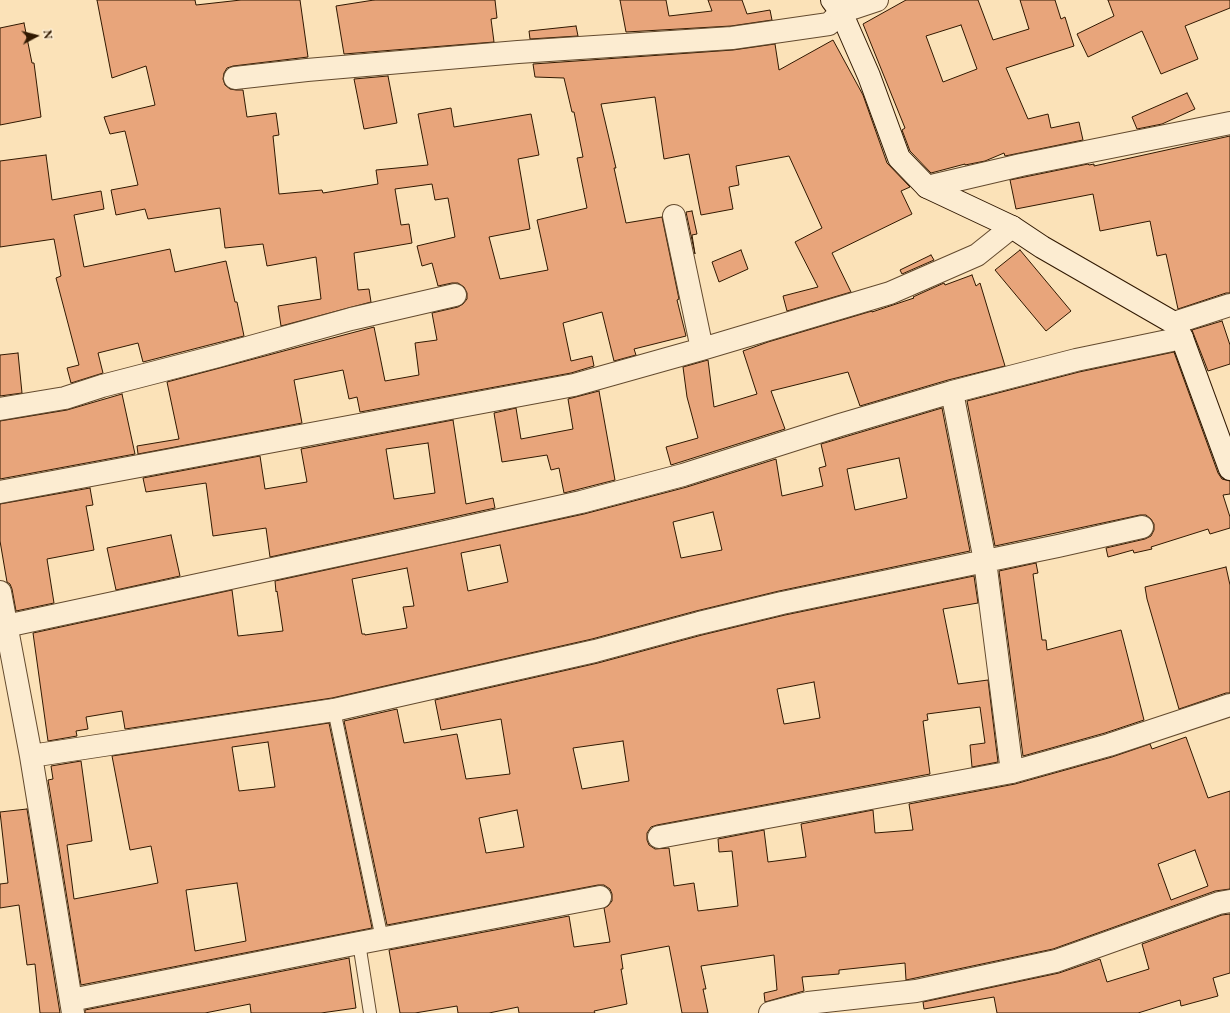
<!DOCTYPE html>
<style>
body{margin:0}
#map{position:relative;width:1230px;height:1013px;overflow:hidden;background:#fbe2b8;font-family:"EB Garamond",serif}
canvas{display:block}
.north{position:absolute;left:16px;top:16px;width:40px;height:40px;-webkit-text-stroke:3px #fcecd1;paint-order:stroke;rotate:83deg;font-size:11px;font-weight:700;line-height:16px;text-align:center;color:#301800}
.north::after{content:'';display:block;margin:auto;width:14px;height:18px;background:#301800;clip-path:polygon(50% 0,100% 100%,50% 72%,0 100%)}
</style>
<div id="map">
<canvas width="1230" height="1013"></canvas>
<div class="north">N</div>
</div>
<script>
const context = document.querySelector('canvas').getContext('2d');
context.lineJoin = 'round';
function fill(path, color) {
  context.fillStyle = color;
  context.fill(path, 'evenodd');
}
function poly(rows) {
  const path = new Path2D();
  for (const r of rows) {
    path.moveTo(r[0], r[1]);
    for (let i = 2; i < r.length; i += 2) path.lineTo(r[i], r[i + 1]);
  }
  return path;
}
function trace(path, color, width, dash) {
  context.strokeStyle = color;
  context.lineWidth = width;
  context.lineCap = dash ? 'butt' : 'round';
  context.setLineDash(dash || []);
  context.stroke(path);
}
const building = poly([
 [97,0,195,0,196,5,241,0,300,0,308,57,233,66,227,68,224,73,223,79,225,85,230,89,236,90,243,90,247,117,276,113,279,135,273,136,279,194,322,190,323,193,378,184,376,170,428,165,418,114,451,108,454,127,531,114,539,155,518,159,530,229,489,237,500,279,548,270,537,220,587,208,577,158,583,157,574,112,572,112,564,78,535,77,533,64,733,50,775,44,779,70,833,40,863,95,887,163,910,187,901,191,912,214,832,253,851,292,787,311,783,296,818,287,795,242,822,228,789,156,736,166,739,185,729,187,733,209,701,215,689,154,664,159,655,97,601,104,616,168,614,168,626,223,662,217,679,299,677,300,686,336,634,349,636,355,614,361,602,312,563,323,571,361,592,356,594,366,571,373,360,412,357,397,349,399,343,370,294,380,302,423,138,454,137,446,179,439,167,382,374,327,385,381,419,375,415,343,437,340,432,313,458,307,463,304,467,299,467,293,464,287,458,283,452,283,438,286,432,263,422,266,417,246,455,237,448,198,435,200,432,184,395,189,401,225,409,224,412,243,354,253,358,290,369,289,371,302,281,326,278,306,321,299,316,257,267,266,263,244,225,248,220,208,148,219,145,209,116,215,111,190,138,185,125,131,110,134,104,117,155,105,146,66,112,78,97,0],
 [374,0,495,0,497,18,491,19,494,42,344,54,336,6,374,0],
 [620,0,666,0,669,16,712,11,708,0,742,0,747,14,770,10,772,20,731,26,626,32,620,0],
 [906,0,978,0,993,40,1029,29,1020,0,1055,0,1061,19,1065,17,1074,46,1006,68,1028,119,1048,114,1051,128,1079,122,1083,140,1005,156,1004,153,985,161,965,165,965,164,931,173,910,151,902,130,905,128,863,24,906,0],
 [961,25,977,69,943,82,926,36,961,25],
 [1108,0,1230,0,1230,8,1185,26,1198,59,1161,74,1142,31,1088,57,1077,34,1114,16,1108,0],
 [24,23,32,63,34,63,41,117,0,125,0,28,24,23],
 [576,26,578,36,530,39,529,31,576,26],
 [388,76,397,123,364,129,354,79,388,76],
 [1187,93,1195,109,1162,124,1137,129,1132,117,1187,93],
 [1230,136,1230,293,1226,293,1178,309,1166,254,1157,256,1150,221,1100,231,1093,194,1016,209,1010,180,1088,164,1089,165,1094,164,1094,166,1230,136],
 [46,155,52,200,101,191,104,209,74,215,84,267,170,249,175,272,226,261,235,302,237,302,244,336,143,362,138,343,98,353,103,373,71,383,67,368,79,365,56,278,61,276,54,239,0,247,0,161,46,155],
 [692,211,697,234,692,235,695,254,686,212,692,211],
 [741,250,748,269,719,282,712,262,741,250],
 [1020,250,1071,311,1046,331,995,270,1020,250],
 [931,255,934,260,902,274,900,270,931,255],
 [972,275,976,286,980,283,1005,366,948,380,860,406,848,372,771,391,785,429,671,465,666,447,698,438,687,397,683,367,708,360,714,407,757,394,743,351,768,342,872,311,872,312,914,298,913,297,944,283,945,285,972,275],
 [1222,321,1230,345,1230,364,1208,371,1192,330,1222,321],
 [1174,352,1218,473,1222,479,1230,481,1230,494,1223,495,1230,517,1230,528,1210,534,1208,529,1151,547,1152,549,1134,553,1133,550,1108,557,1106,548,1145,539,1151,536,1154,530,1154,524,1151,519,1146,515,1140,515,995,546,967,401,1079,372,1174,352],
 [18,353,22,393,0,396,0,355,18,353],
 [599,391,615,480,564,493,559,468,551,470,547,455,502,462,494,413,516,408,521,439,573,429,568,399,599,391],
 [122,394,135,454,0,479,0,421,67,410,122,394],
 [942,408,970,551,779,591,696,611,592,639,332,698,125,729,122,711,86,717,88,729,76,731,77,736,48,741,33,633,232,590,238,636,283,631,277,591,276,592,275,581,584,514,687,487,776,459,782,496,823,486,819,468,826,466,821,444,942,408],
 [899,458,907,498,855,510,847,469,899,458],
 [713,512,722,550,681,558,673,522,713,512],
 [500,545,508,582,468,591,461,553,500,545],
 [407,568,414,606,403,607,407,628,365,635,365,634,362,634,352,579,407,568],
 [453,420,466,504,493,498,495,508,270,557,266,528,213,536,206,483,146,492,143,478,260,456,265,489,307,482,301,449,453,420],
 [428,443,435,493,394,499,386,449,428,443],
 [90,488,93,505,86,506,94,550,47,559,54,603,16,611,12,589,10,584,7,582,0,541,0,504,90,488],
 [171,535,180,576,116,590,107,548,171,535],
 [1036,563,1038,573,1033,574,1042,640,1046,640,1047,650,1121,630,1144,720,1105,733,1023,756,999,571,1036,563],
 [1226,567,1230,585,1230,693,1226,693,1179,709,1147,599,1145,587,1226,567],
 [974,576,978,603,943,609,958,684,988,680,998,762,972,767,970,745,985,743,980,707,927,714,928,720,923,721,930,774,657,825,651,827,647,833,647,840,649,845,655,849,669,848,674,886,694,883,698,911,738,906,732,851,719,852,718,839,764,830,768,862,806,857,801,824,873,810,875,833,913,830,909,804,1015,784,1112,757,1150,744,1152,749,1186,737,1208,798,1230,791,1230,889,1215,891,1053,949,906,980,905,963,839,970,839,974,802,977,804,991,765,1002,764,993,777,990,774,955,701,966,706,989,703,989,708,1013,682,1013,669,946,621,955,623,969,621,969,627,1004,594,1011,595,1013,519,1013,518,1007,489,1013,458,1013,457,1006,415,1013,400,1013,389,950,569,916,574,947,610,942,604,908,608,906,612,901,612,894,610,889,604,885,598,885,387,925,344,721,397,709,404,743,457,734,466,779,510,774,501,719,441,730,435,700,598,663,702,635,785,615,974,576],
 [814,682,820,718,784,724,777,689,814,682],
 [623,741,629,781,582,789,573,748,623,741],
 [517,810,524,847,486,853,479,818,517,810],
 [1195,850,1208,886,1171,900,1158,864,1195,850],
 [329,723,372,928,81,985,48,780,53,779,51,766,81,761,92,841,67,845,74,899,158,883,151,846,130,850,112,756,329,723],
 [268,742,275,787,239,791,232,747,268,742],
 [237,883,246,941,195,951,186,890,237,883],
 [27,809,60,1013,40,1013,35,964,27,965,19,905,0,908,0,884,8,883,0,812,27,809],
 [1230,914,1230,973,1213,978,1218,996,1181,1006,1180,1000,1138,1013,997,1013,994,997,924,1009,923,1002,1059,973,1100,959,1107,982,1149,969,1142,944,1222,915,1230,914],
 [349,958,356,1008,321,1013,251,1013,250,1004,205,1013,85,1013,85,1010,349,958]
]);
const lane = poly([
 [334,710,382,939],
 [359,943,370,1013]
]);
const street = poly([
 [235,78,307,70,518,52,732,38,829,24,841,12,877,0],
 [927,187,1021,165,1230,123],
 [674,216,702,349],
 [1174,323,1230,305],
 [952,392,985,561,1012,772],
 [0,409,65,398,102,386,218,356,351,319,455,295],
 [0,492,574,385,702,349,890,293,977,255,1012,227],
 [0,592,31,756,73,1013],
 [6,626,450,531,581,502,683,475,840,425,952,392,1076,360,1182,338],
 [31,756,334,710,595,651,699,623,782,603,1058,546,1142,527],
 [659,837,1012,772,1109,745,1230,705],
 [71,1000,359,943,600,897],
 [770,1013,808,1003,916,991,1056,961,1219,903,1230,901]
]);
const secondary = poly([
 [832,0,841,12,869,76,899,158,927,187,1012,227,1042,247,1174,323,1182,338,1230,469]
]);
fill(building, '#e8a57b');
trace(building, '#301800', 1);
trace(lane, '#634a2e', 14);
trace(street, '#634a2e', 24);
trace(secondary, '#301800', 24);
trace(lane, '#fcecd1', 12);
trace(street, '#fcecd1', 22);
trace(secondary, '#fcecd1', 22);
</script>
